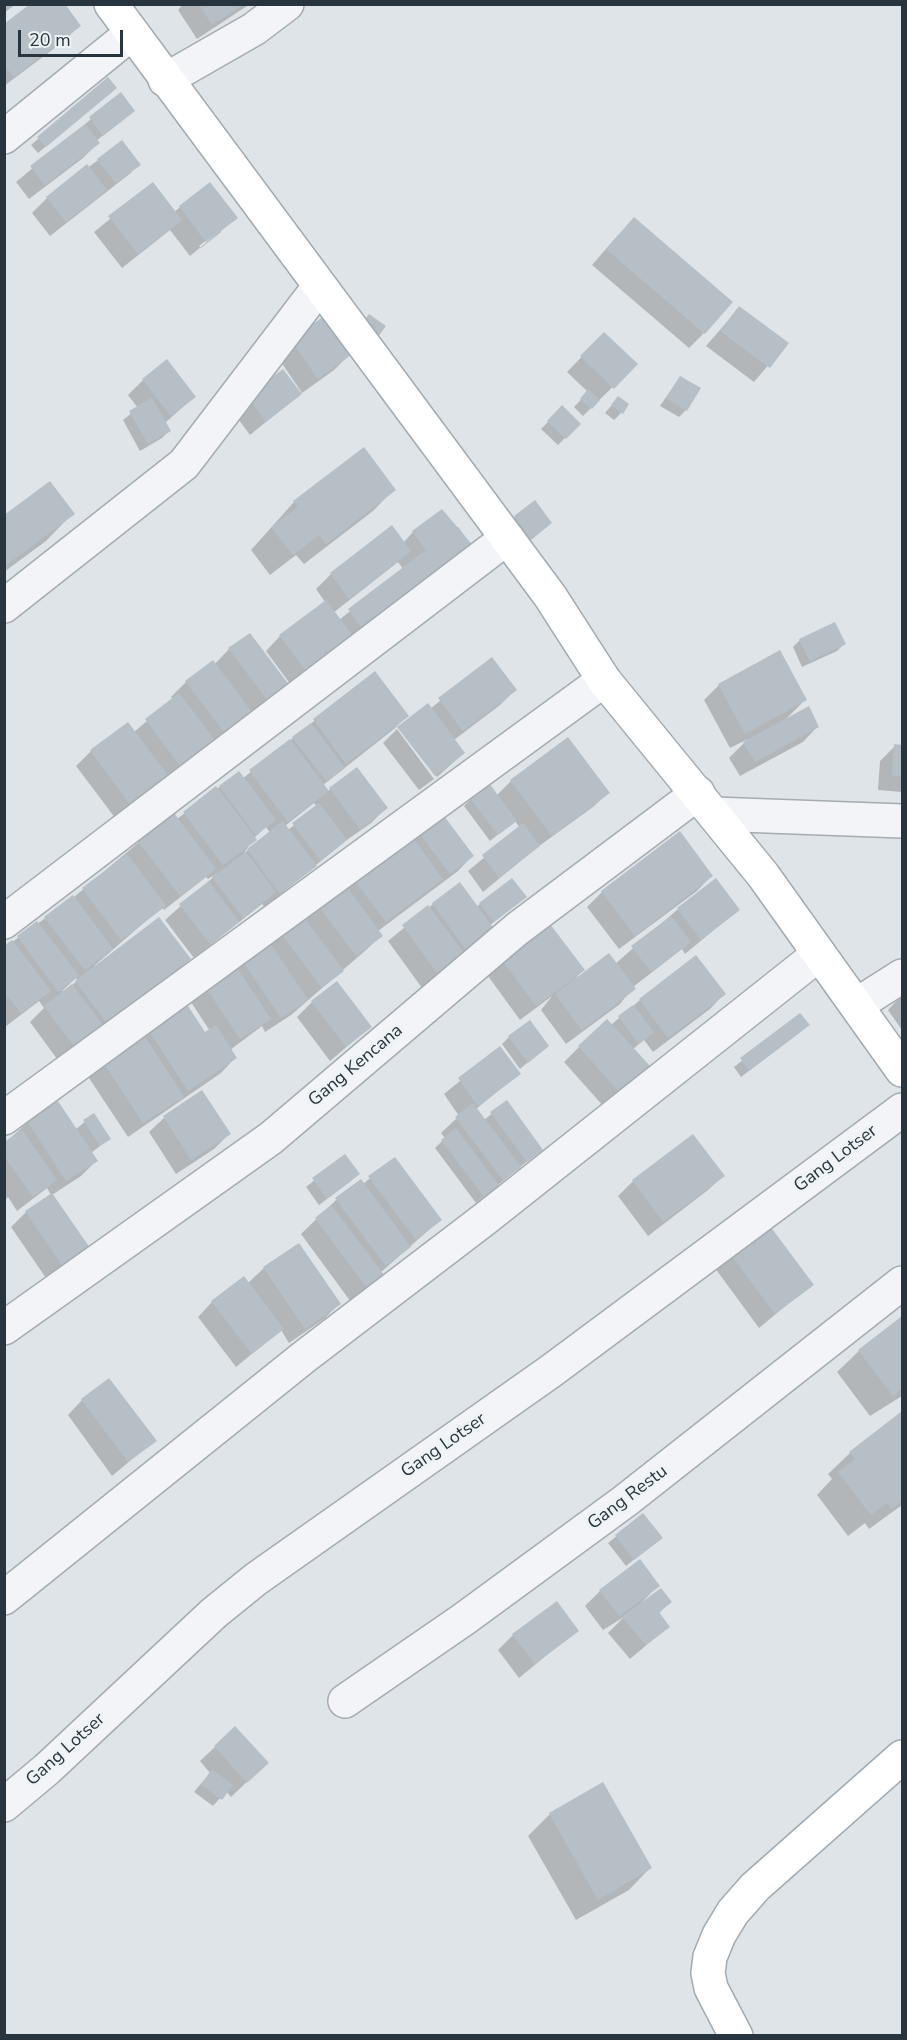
<!DOCTYPE html>
<style>
body{margin:0}
#map{position:relative;width:907px;height:2040px;overflow:hidden;background:#dfe4e8;font-family:"Nunito Sans",sans-serif}
canvas{display:block}
.frame{position:absolute;inset:0;border:6px solid #28353f;pointer-events:none}
.scale{position:absolute;left:18px;top:30px;width:105px;height:27px;box-sizing:border-box;border:3px solid #28353f;border-top:0;padding-left:8px;font-size:18px;line-height:21px;white-space:nowrap;color:#28353f;-webkit-text-stroke:4px #eef3f6;paint-order:stroke}
</style>
<div id="map">
<canvas width="907" height="2040"></canvas>
<div class="frame"></div>
<div class="scale">20 m</div>
</div>
<script>
const context = document.querySelector('canvas').getContext('2d');
context.lineJoin = 'round';
function fill(path, color) {
  context.fillStyle = color;
  context.fill(path, 'evenodd');
}
function poly(rows) {
  const path = new Path2D();
  for (const r of rows) {
    path.moveTo(r[0], r[1]);
    for (let i = 2; i < r.length; i += 2) path.lineTo(r[i], r[i + 1]);
  }
  return path;
}
function trace(path, color, width, dash) {
  context.strokeStyle = color;
  context.lineWidth = width;
  context.lineCap = dash ? 'butt' : 'round';
  context.setLineDash(dash || []);
  context.stroke(path);
}
function drawText(font, color, halo, rows, align = 'center') {
  context.font = font + ' "Nunito Sans",sans-serif';
  context.lineWidth = 6;
  context.setLineDash([]);
  context.textBaseline = 'middle';
  context.strokeStyle = halo;
  context.fillStyle = color;
  for (const [text, x, y, turn = 0] of rows) {
    context.save();
    context.translate(x, y);
    context.rotate((+turn || 0) * Math.PI / 180);
    context.textAlign = isNaN(turn) ? turn : align;
    if (halo) context.strokeText(text, 0, 0);
    context.fillText(text, 0, 0);
    context.restore();
  }
}
const shadow = poly([
 [4,4,16,4,4,13],
 [183,4,250,4,197,39,178,10],
 [4,26,79,26,64,41,4,86],
 [108,79,107,95,38,153,31,145],
 [121,94,133,111,96,141,98,143,83,158,29,199,16,182],
 [98,160,132,172,50,236,32,213,47,198],
 [153,184,174,212,210,184,236,218,190,256,170,230,122,268,94,232],
 [221,229,221,232,201,248,199,246],
 [619,234,704,333,689,348,592,265],
 [739,308,787,343,754,382,706,346],
 [604,334,636,364,583,416,574,407,588,392,567,372],
 [292,341,349,355,334,370,302,393,277,356],
 [680,377,686,410,679,417,660,406],
 [143,380,194,397,165,423,169,431,162,438,140,451,123,420,138,408,128,395],
 [300,394,250,435,233,412,248,397],
 [618,398,621,413,614,420,605,413],
 [562,408,579,424,558,445,541,429],
 [394,489,373,511,304,564,296,555,270,575,251,550,294,502],
 [73,513,46,541,4,572,4,517],
 [515,517,550,523,523,546,508,525],
 [458,527,478,554,291,685,266,651,280,636,325,602,316,589,331,574,392,528,403,543,413,532],
 [398,562,403,569,339,620,333,613],
 [800,640,844,644,837,651,802,667,793,647],
 [229,649,291,690,116,819,76,766,91,751,134,732,173,699,171,697,186,682,214,665],
 [492,659,515,690,500,705,454,740,464,753,437,777,400,728,430,709],
 [374,673,407,716,394,729,323,785,328,791,357,769,386,808,371,823,344,842,265,907,262,904,194,958,165,920,218,873,208,879,206,877,164,910,162,907,94,966,189,959,168,981,60,1063,30,1022,44,1008,39,1001,5,1027,4,948,73,898,139,842,177,819,238,773,242,779],
 [314,803,317,807,288,830,285,826],
 [266,827,270,833,244,853,254,838],
 [76,978,78,980,64,992,62,991],
 [719,685,806,699,786,719,817,727,803,742,740,776,729,758,748,739,730,748,704,700],
 [397,729,434,779,419,790,383,743],
 [567,739,608,793,593,807,535,849,483,892,468,871,520,828,515,821,490,841,464,806,471,799,496,796,511,781],
 [895,746,902,746,902,792,878,790,880,761],
 [415,827,472,856,458,871,378,931,381,936,366,950,291,1015,265,1032,262,1026,230,1050,235,1058,221,1073,128,1137,87,1075,146,1027,205,1034,210,1031,189,999],
 [711,876,697,891,619,949,587,907,602,892],
 [716,880,738,910,685,954,682,949,633,987,620,1004,566,1044,541,1010,552,996,520,1020,488,976,502,961,583,969,573,982,615,964,678,909],
 [525,897,489,926,495,933,422,988,388,941,433,904,476,907,480,904],
 [724,994,710,1009,653,1052,644,1040,633,1049,649,1067,605,1108,564,1062,579,1047,611,1025,640,1000],
 [902,995,902,1030,888,1010],
 [312,1002,370,1027,330,1061,297,1017],
 [800,1015,800,1032,741,1077,734,1067],
 [509,1037,547,1046,520,1069,502,1044],
 [500,1048,519,1074,476,1109,484,1120,506,1102,541,1150,476,1203,435,1148,445,1138,441,1133,459,1116,444,1094],
 [202,1092,229,1134,214,1149,176,1174,149,1132,164,1118],
 [93,1115,109,1139,91,1153,96,1161,81,1176,52,1195,73,1263,48,1281,11,1227,26,1212,51,1195,47,1188,17,1211,8,1197,4,1201,4,1144,28,1122,75,1130],
 [693,1136,723,1176,708,1190,648,1236,618,1196,633,1181],
 [345,1156,351,1181,319,1205,306,1187],
 [394,1159,440,1220,380,1273,382,1275,351,1302,301,1234,336,1200,363,1184],
 [727,1249,812,1284,759,1328,712,1264],
 [264,1268,339,1304,324,1319,289,1343,281,1330,236,1367,198,1317,212,1302,248,1283],
 [902,1318,902,1396,870,1416,837,1372,859,1351],
 [82,1400,155,1440,112,1476,68,1415],
 [902,1413,902,1505,869,1529,865,1523,848,1536,817,1495,832,1479,828,1474,850,1453],
 [643,1515,661,1538,626,1566,608,1543],
 [658,1586,642,1602,670,1602,658,1614,668,1627,630,1659,608,1633,624,1617,603,1630,585,1606,600,1591],
 [577,1630,519,1678,498,1650,513,1635],
 [215,1747,252,1777,231,1797,226,1791,213,1806,194,1792,210,1773,200,1761],
 [603,1784,650,1868,629,1890,576,1920,528,1836,550,1814]
]);
const building = poly([
 [30,4,65,4,81,26,14,77,4,65,4,24],
 [199,4,244,4,212,25],
 [108,77,117,88,46,147,37,137],
 [121,92,135,111,103,136,89,117],
 [85,124,100,143,45,185,30,166],
 [122,140,141,165,116,183,97,159],
 [87,164,107,190,66,222,46,197],
 [153,182,182,220,138,254,108,216],
 [210,182,238,218,206,242,179,206],
 [634,217,733,302,705,334,606,249],
 [739,306,789,343,770,368,720,331],
 [369,314,386,326,374,342,358,331],
 [324,316,351,355,318,379,291,340],
 [604,332,638,364,614,389,580,356],
 [167,359,196,397,171,416,142,379],
 [283,369,302,394,266,422,247,396],
 [680,376,701,388,687,411,666,398],
 [588,389,600,400,592,409,580,399],
 [618,396,629,404,623,414,611,405],
 [152,398,171,431,148,444,129,411],
 [562,405,581,424,566,439,547,421],
 [364,447,396,490,326,544,319,535,293,555,271,527,298,507,293,501],
 [50,481,75,514,4,567,4,515],
 [535,500,552,523,531,540,514,516],
 [442,509,480,554,369,638,348,609,426,550,412,531],
 [392,525,411,551,349,599,330,573],
 [326,600,353,636,306,671,279,635],
 [835,622,846,644,810,661,799,639],
 [250,633,293,690,272,706,228,648],
 [780,650,807,700,745,734,718,684],
 [492,657,517,690,463,731,438,698],
 [213,660,255,716,228,737,185,681],
 [375,671,409,716,346,764,313,719],
 [179,693,218,744,183,770,145,719],
 [428,703,465,753,435,776,397,727],
 [809,706,819,727,755,762,743,742],
 [128,722,169,777,131,806,90,750],
 [311,723,345,768,327,782,292,737],
 [568,737,610,793,552,836,510,780],
 [290,739,329,791,288,822,249,770],
 [894,744,902,745,902,776,892,776],
 [357,767,388,808,360,829,329,788],
 [239,771,276,820,256,835,219,786],
 [489,783,517,821,498,835,470,798],
 [216,786,257,840,223,865,183,812],
 [319,803,347,840,321,861,292,823],
 [438,808,474,856,450,874,414,826],
 [174,813,216,869,180,896,138,841],
 [283,821,317,866,280,894,247,849],
 [523,823,540,846,499,878,482,855],
 [680,831,713,876,635,936,601,891],
 [410,834,443,879,386,922,352,877],
 [246,852,276,892,243,918,212,877],
 [127,854,166,906,121,940,82,888],
 [512,878,527,897,494,922,479,903],
 [716,878,740,910,701,940,677,908],
 [342,880,383,936,356,956,315,901],
 [209,881,239,922,210,944,179,904],
 [460,882,497,933,469,954,432,903],
 [73,895,113,949,85,970,44,917],
 [428,905,465,954,438,974,402,925],
 [300,912,344,971,322,988,278,929],
 [671,916,691,942,651,972,631,946],
 [159,917,191,959,107,1023,75,981],
 [37,921,79,976,58,992,17,936],
 [550,924,585,970,536,1006,502,960],
 [12,940,51,991,21,1013,4,992,4,946],
 [268,940,308,1000,281,1018,241,959],
 [609,953,636,989,582,1030,555,994],
 [696,955,726,994,668,1038,639,999],
 [233,962,271,1019,240,1039,203,983],
 [337,981,372,1027,346,1047,311,1001],
 [72,984,104,1027,76,1049,44,1006],
 [184,1000,205,1032,216,1025,237,1058,188,1091,146,1026],
 [633,1005,654,1032,639,1044,618,1016],
 [800,1013,810,1025,749,1071,740,1058],
 [607,1019,651,1067,621,1094,578,1046],
 [530,1020,549,1046,528,1063,508,1036],
 [142,1032,184,1097,143,1123,101,1059],
 [500,1046,521,1074,478,1106,458,1078],
 [202,1090,231,1134,191,1160,163,1116],
 [507,1100,543,1150,527,1162,490,1112],
 [58,1101,98,1161,66,1181,27,1121],
 [473,1103,521,1167,503,1180,455,1117],
 [94,1113,111,1139,100,1146,83,1120],
 [456,1128,499,1186,484,1197,441,1140],
 [22,1130,57,1180,33,1197,4,1156,4,1142],
 [693,1134,725,1176,663,1222,632,1180],
 [345,1154,360,1174,327,1199,312,1178],
 [395,1157,442,1220,416,1240,368,1176],
 [361,1179,411,1247,386,1266,335,1198],
 [52,1193,90,1248,63,1267,25,1211],
 [331,1205,384,1275,367,1288,315,1218],
 [764,1218,814,1285,775,1314,726,1248],
 [299,1243,341,1304,305,1329,263,1267],
 [244,1276,284,1329,252,1354,211,1301],
 [902,1316,902,1388,893,1396,858,1350],
 [109,1378,157,1441,128,1462,81,1399],
 [902,1411,902,1501,892,1509,887,1503,871,1515,838,1472,855,1459,849,1452],
 [643,1513,663,1538,634,1560,615,1535],
 [640,1559,660,1586,619,1616,599,1590],
 [661,1588,672,1602,659,1612,670,1627,646,1645,622,1617],
 [557,1601,579,1631,535,1664,512,1634],
 [235,1726,269,1763,247,1783,214,1746],
 [212,1769,233,1785,222,1800,201,1785],
 [603,1782,652,1868,598,1900,549,1813]
]);
const minor = poly([
 [165,80,254,29,287,4],
 [4,137,132,33],
 [4,606,184,464,319,287],
 [714,814,902,821],
 [4,922,507,538],
 [858,1004,902,976],
 [4,1118,604,680],
 [4,1328,271,1138,517,929,698,793],
 [4,1598,304,1357,486,1218,819,954],
 [345,1701,464,1619,625,1501,902,1283],
 [4,1805,47,1769,214,1613,256,1579,551,1371,902,1110]
]);
const major = poly([
 [111,4,550,596,604,680,763,875,902,1070],
 [736,2036,711,1988,708,1973,710,1957,719,1935,733,1912,755,1887,902,1757]
]);
const streetNames = [
 ["Gang Kencana",356,1066,-40],
 ["Gang Lotser",836,1159,-37],
 ["Gang Lotser",444,1446,-35],
 ["Gang Restu",628,1498,-37],
 ["Gang Lotser",66,1750,-42]
];
fill(shadow, '#0003');
fill(building, '#b6bfc5');
trace(minor, '#a4acb2', 36);
trace(major, '#9eabb4', 36);
trace(minor, '#f2f4f7', 33);
trace(major, '#fff', 33);
drawText('18px', '#28353f', '#eef3f6', streetNames);
</script>
